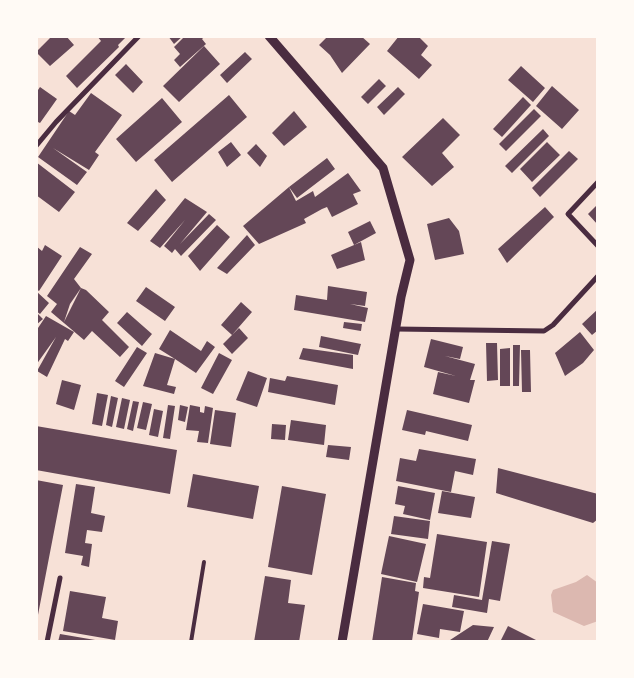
<!DOCTYPE html>
<style>
body{margin:0}
#map{position:relative;width:634px;height:678px;overflow:hidden;background:#f7e1d7;font-family:Rubik,sans-serif}
canvas{display:block}
.frame{position:absolute;inset:0;border:38px solid #fffaf5;pointer-events:none}
</style>
<div id="map">
<canvas width="634" height="678"></canvas>
<div class="frame"></div>
</div>
<script>
const context = document.querySelector('canvas').getContext('2d');
context.lineJoin = 'round';
function fill(path, color) {
  context.fillStyle = color;
  context.fill(path, 'evenodd');
}
function poly(rows) {
  const path = new Path2D();
  for (const r of rows) {
    path.moveTo(r[0], r[1]);
    for (let i = 2; i < r.length; i += 2) path.lineTo(r[i], r[i + 1]);
  }
  return path;
}
function trace(path, color, width, dash) {
  context.strokeStyle = color;
  context.lineWidth = width;
  context.lineCap = dash ? 'butt' : 'round';
  context.setLineDash(dash || []);
  context.stroke(path);
}
const water = poly([
 [587,575,598,583,598,621,584,626,553,612,551,595,553,590,576,582]
]);
const building = poly([
 [48,36,66,36,74,45,50,66,36,52,50,38],
 [97,36,127,36,118,45,119,47,77,88,66,76,101,41],
 [168,36,183,36,174,44],
 [185,36,205,36,202,39,206,44,180,67,174,60,180,54,174,47],
 [328,36,361,36,370,44,342,73,330,55,319,45],
 [399,36,418,36,428,46,421,55,432,65,419,79,387,51],
 [204,46,220,64,179,102,163,86],
 [245,52,252,59,227,83,220,75],
 [126,64,143,82,133,93,115,75],
 [521,66,545,88,533,102,508,80],
 [379,79,386,86,368,104,361,97],
 [552,86,579,110,562,129,536,106],
 [40,87,57,99,40,123,36,121,36,93],
 [398,87,405,94,384,115,377,107],
 [91,93,122,115,95,152,99,155,89,170,53,148,87,172,77,185,38,157,69,111,75,115],
 [229,95,247,117,172,182,154,160],
 [523,97,531,105,502,137,493,129],
 [162,98,182,122,136,162,116,139],
 [534,109,541,116,506,151,499,144],
 [294,111,307,127,284,146,272,133],
 [443,118,460,135,442,153,454,167,432,186,402,157],
 [543,129,549,136,512,173,505,166],
 [231,142,241,155,227,167,218,152],
 [547,142,560,155,532,182,520,169],
 [256,144,267,156,260,167,247,153],
 [569,151,578,159,540,197,532,188],
 [327,158,335,169,297,198,289,187,296,201,313,191,315,197,348,173,361,191,353,194,358,204,332,217,327,207,322,209,304,219,306,223,259,244,243,226,289,187],
 [36,162,75,192,59,212,36,195],
 [156,189,166,200,138,231,127,223],
 [185,198,207,212,180,244,209,214,216,220,181,256,175,249,172,253,164,246,185,220,160,248,150,241],
 [596,206,598,208,598,225,588,214],
 [545,207,554,217,507,263,498,249],
 [449,218,459,231,464,254,435,260,427,224],
 [370,221,376,233,354,245,348,232],
 [217,225,230,237,200,271,188,256],
 [247,235,255,245,227,274,217,268],
 [361,242,365,260,337,269,331,255],
 [45,245,62,256,39,291,36,289,36,246,42,251],
 [80,247,92,254,74,279,81,288,70,304,64,322,81,288,86,290,109,312,102,320,129,347,120,357,92,331,84,340,51,312,57,304,47,296],
 [328,286,367,292,365,306,350,304,368,308,365,322,294,310,296,295,327,300],
 [146,287,175,307,165,321,136,301],
 [36,291,49,303,40,314,36,311],
 [241,302,252,312,232,335,221,325],
 [598,309,598,330,592,335,582,324],
 [36,312,43,319,36,325],
 [127,312,152,334,142,346,117,323],
 [46,316,74,332,68,341,65,339,47,377,37,371,56,337,36,365,36,331],
 [344,322,362,324,361,331,343,328],
 [239,328,248,338,232,354,223,344],
 [170,330,201,351,207,341,215,347,196,373,175,359,167,385,176,387,174,394,143,386,155,353,175,359,159,349],
 [580,332,594,350,583,363,565,376,555,353],
 [321,336,361,344,358,355,319,347],
 [431,339,463,347,460,359,445,356,475,364,470,380,475,380,469,403,433,394,438,372,456,376,424,367],
 [486,343,497,343,498,380,487,381],
 [513,345,520,345,519,386,513,386],
 [137,347,147,353,124,387,115,381],
 [303,348,353,355,353,369,299,359],
 [510,348,510,386,500,386,500,349],
 [521,350,530,350,531,392,522,392],
 [219,353,232,360,213,394,201,388],
 [248,371,267,378,257,407,236,400],
 [287,376,338,385,335,405,268,392,270,378,285,381],
 [62,380,81,385,74,410,56,404],
 [97,393,108,395,102,426,92,424],
 [111,396,118,398,112,427,106,425],
 [122,398,130,400,124,429,116,427],
 [133,401,139,402,133,431,127,429],
 [143,402,152,404,146,430,137,428],
 [168,405,175,406,170,439,163,438],
 [180,405,188,407,185,422,178,420],
 [190,405,200,407,200,412,204,413,205,406,213,408,208,443,197,442,199,431,186,430],
 [154,409,163,411,158,437,149,435],
 [215,410,236,413,231,447,210,444],
 [407,410,472,425,468,441,426,431,425,435,402,430],
 [291,420,326,425,324,445,288,440],
 [272,424,286,425,285,440,271,439],
 [36,426,177,450,170,494,36,470],
 [328,445,351,447,349,460,326,457],
 [419,449,476,459,473,475,455,471,451,492,396,481,400,458,416,461],
 [498,468,598,494,598,519,593,523,496,493],
 [193,474,259,486,253,519,187,507],
 [36,480,63,485,37,620,36,619],
 [76,484,95,487,91,513,105,516,102,532,87,530,85,543,92,544,89,567,81,565,83,556,65,553],
 [282,486,326,494,312,575,268,567],
 [398,486,435,493,430,520,403,514,405,506,395,504],
 [442,491,475,497,471,518,438,513],
 [394,516,430,521,428,539,391,534],
 [437,534,487,542,479,597,423,588,424,577,430,578],
 [389,536,426,544,417,582,381,574],
 [492,541,510,544,500,601,489,599,487,613,452,607,454,595,482,600],
 [265,576,291,580,288,603,305,605,299,642,254,642],
 [382,577,416,583,415,591,419,592,412,641,372,642],
 [70,591,106,597,102,618,118,621,115,640,63,631],
 [423,604,464,611,460,632,440,629,439,638,417,634],
 [473,625,494,627,487,642,447,642],
 [508,626,540,642,500,642],
 [60,634,101,641,101,642,58,642]
]);
const service = poly([
 [191,642,204,562]
]);
const minor = poly([
 [36,146,56,122,139,36],
 [598,182,568,214,598,246],
 [396,329,544,331,553,325,598,276],
 [47,642,60,578]
]);
const tertiary = poly([
 [269,36,383,168,410,260,401,297,342,642]
]);
fill(water, '#dcb8b0');
fill(building, '#644757');
trace(service, '#4a2c40', 4);
trace(minor, '#4a2c40', 5);
trace(tertiary, '#4a2c40', 9);
</script>
